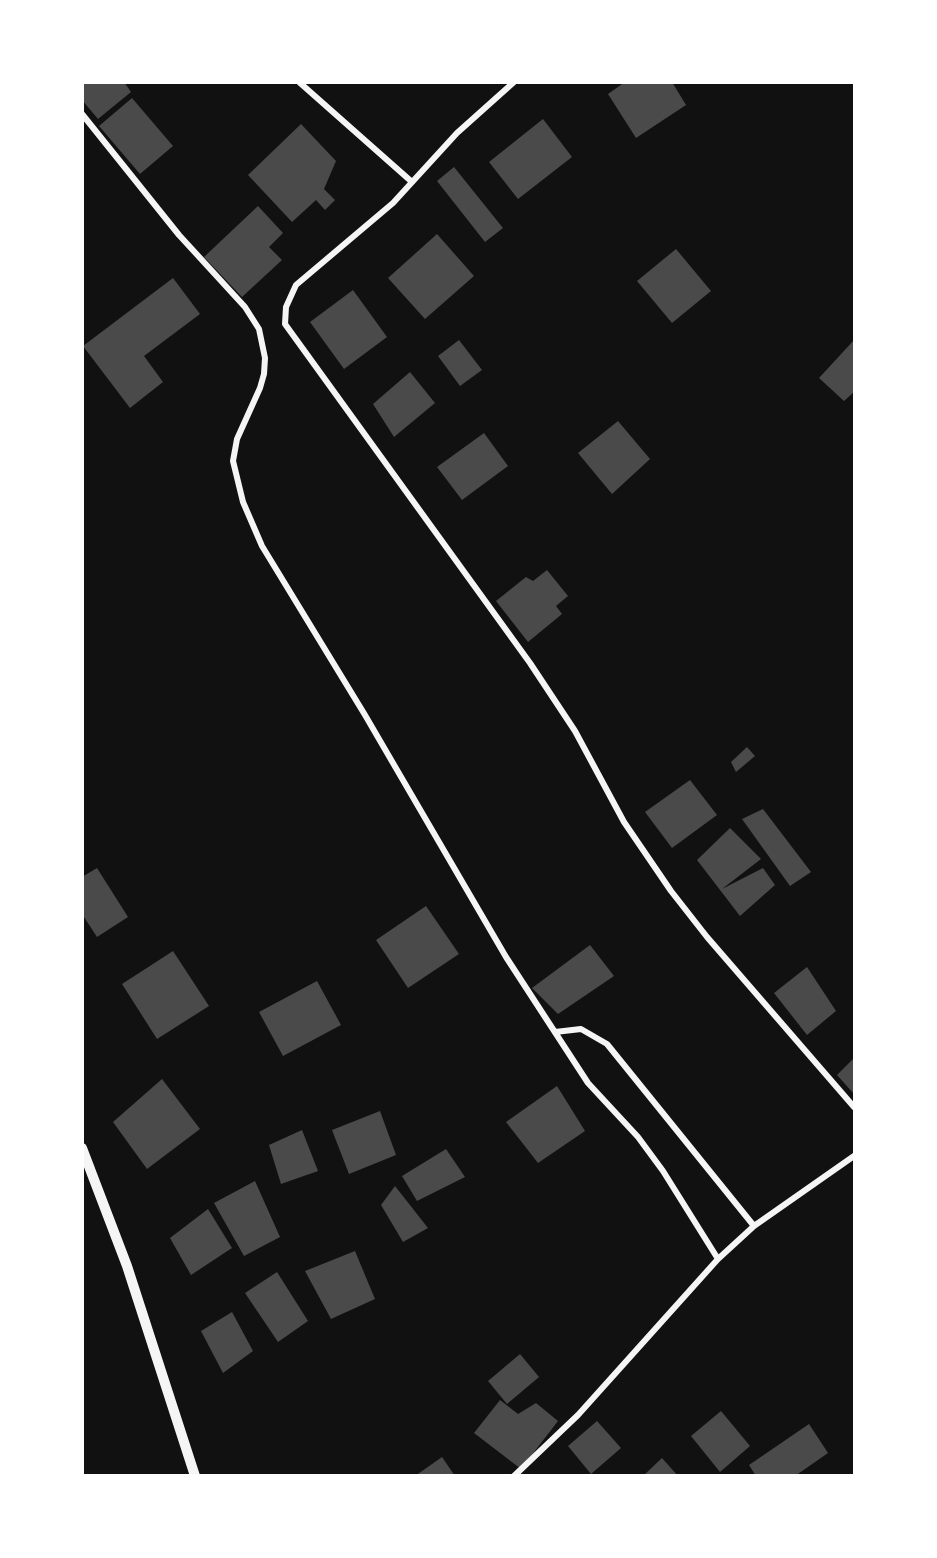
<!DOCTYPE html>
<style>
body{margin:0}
#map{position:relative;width:937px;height:1558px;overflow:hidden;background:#111;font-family:Quicksand,sans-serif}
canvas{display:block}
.frame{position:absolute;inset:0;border:84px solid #fff;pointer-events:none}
</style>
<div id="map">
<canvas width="937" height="1558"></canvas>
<div class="frame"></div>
</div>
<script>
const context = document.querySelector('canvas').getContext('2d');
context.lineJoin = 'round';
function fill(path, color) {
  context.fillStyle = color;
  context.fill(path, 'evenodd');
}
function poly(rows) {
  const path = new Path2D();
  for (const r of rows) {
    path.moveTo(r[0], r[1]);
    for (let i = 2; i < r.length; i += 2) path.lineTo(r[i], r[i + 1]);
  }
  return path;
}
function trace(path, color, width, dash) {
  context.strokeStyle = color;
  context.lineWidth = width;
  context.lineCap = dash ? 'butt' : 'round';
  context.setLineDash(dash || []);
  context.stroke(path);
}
const building = poly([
 [82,82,124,82,131,92,98,119,82,100],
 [625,82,672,82,686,105,636,138,608,94],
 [132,98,173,146,140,174,99,126],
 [543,119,572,157,518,199,489,162],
 [301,124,336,161,324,189,335,200,325,210,316,200,292,222,248,175],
 [454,167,503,228,485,242,437,181],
 [258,206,283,233,269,247,282,260,242,297,204,257],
 [437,234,474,276,425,319,388,278],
 [676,249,711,291,672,323,637,281],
 [173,278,200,314,144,356,163,382,130,408,83,346],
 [353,290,387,337,344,369,310,322],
 [459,340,482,370,460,386,438,356],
 [854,340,854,392,844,401,819,378],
 [410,372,435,403,394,437,373,404],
 [618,421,650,459,612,494,578,453],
 [484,433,508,466,462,500,437,467],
 [547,570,568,596,556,606,562,614,528,642,496,601,526,577,533,581],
 [747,747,755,756,736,772,731,762],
 [690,780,717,815,672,848,645,812],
 [763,809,811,872,790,886,742,819],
 [730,828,761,859,722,889,763,868,775,885,740,916,697,860],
 [97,868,128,917,97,937,82,914,82,877],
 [426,906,459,954,408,988,376,940],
 [590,945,614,976,558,1014,532,988],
 [173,951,209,1006,157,1039,122,984],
 [807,967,836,1011,807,1035,774,993],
 [317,981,341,1025,283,1056,259,1012],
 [854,1058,854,1094,837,1075],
 [162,1079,200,1129,147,1169,113,1122],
 [557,1086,585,1131,538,1163,506,1122],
 [380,1111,396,1155,349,1174,332,1130],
 [302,1130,318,1171,281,1184,269,1145],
 [446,1149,465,1177,417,1201,402,1176],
 [255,1181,280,1237,244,1256,214,1203],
 [395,1186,428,1228,403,1242,381,1205],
 [208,1209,232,1248,191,1275,170,1238],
 [355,1251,375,1299,331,1319,305,1271],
 [277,1272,308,1321,278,1342,245,1293],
 [232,1312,253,1351,223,1373,201,1331],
 [520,1354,539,1377,507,1404,488,1381],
 [500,1400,518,1414,536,1403,558,1421,521,1469,474,1433],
 [721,1411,750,1446,720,1472,691,1436],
 [597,1421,621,1448,591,1474,568,1446],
 [809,1424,828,1453,795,1476,756,1476,749,1465],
 [442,1457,455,1476,415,1476],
 [662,1458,678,1476,643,1476]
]);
const minor = poly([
 [299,82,412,182],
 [514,82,457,133,393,203,296,285,286,307,285,324,530,663,575,731,624,822,671,891,707,937,854,1107],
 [82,114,179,235,245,307,259,329,265,358,264,374,260,388,237,439,233,461,243,502,262,546,365,715,506,957,588,1083,638,1137,663,1171,718,1259],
 [555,1032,581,1029,607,1044,754,1226],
 [514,1476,578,1415,718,1259,754,1226,854,1156]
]);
const tertiary = poly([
 [82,1148,127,1266,195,1476]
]);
fill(building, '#4a4a4a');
trace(minor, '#f5f5f5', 6);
trace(tertiary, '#f5f5f5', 10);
</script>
